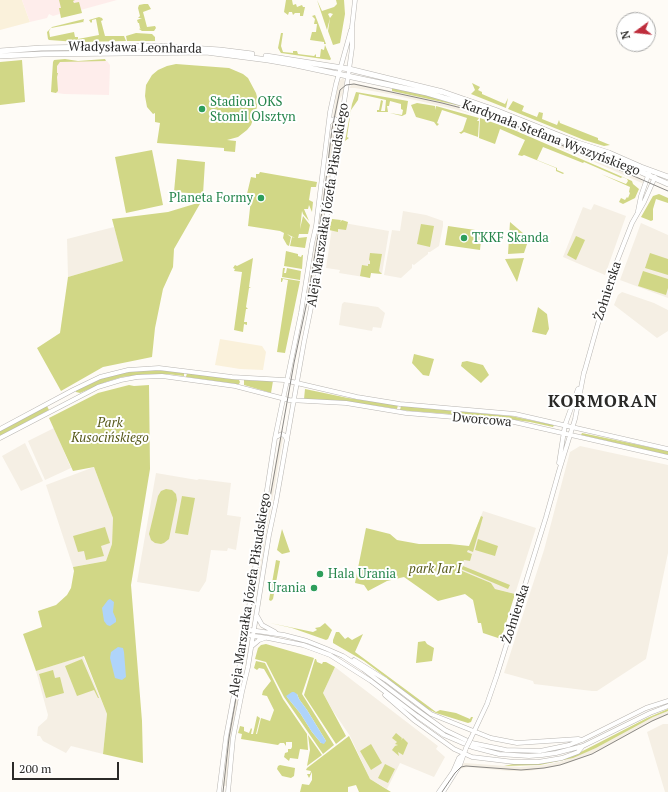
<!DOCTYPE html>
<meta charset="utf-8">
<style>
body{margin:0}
#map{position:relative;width:668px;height:792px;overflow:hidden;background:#fefbf6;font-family:"PT Serif",serif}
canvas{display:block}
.north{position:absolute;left:616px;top:12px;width:40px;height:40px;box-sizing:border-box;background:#fff;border:1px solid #aaaaa9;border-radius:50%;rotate:255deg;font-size:11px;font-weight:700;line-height:16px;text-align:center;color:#2b2a28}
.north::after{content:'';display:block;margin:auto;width:14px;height:18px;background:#be2d3c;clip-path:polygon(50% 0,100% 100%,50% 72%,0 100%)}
.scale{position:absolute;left:12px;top:762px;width:107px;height:18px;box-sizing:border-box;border:2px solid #2b2a28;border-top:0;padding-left:5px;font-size:12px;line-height:14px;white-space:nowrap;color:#2b2a28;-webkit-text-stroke:3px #fff;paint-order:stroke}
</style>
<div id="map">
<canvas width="668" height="792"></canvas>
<div class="north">N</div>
<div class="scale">200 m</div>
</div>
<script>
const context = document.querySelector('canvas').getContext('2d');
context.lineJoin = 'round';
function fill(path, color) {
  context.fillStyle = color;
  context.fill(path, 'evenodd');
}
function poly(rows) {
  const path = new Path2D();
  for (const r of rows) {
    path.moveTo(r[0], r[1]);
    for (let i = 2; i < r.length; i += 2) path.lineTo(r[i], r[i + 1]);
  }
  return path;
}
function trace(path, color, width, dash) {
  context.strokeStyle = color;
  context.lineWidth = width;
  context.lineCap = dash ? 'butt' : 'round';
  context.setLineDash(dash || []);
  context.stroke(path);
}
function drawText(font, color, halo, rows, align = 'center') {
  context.font = font + ' "PT Serif",serif';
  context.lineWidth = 4;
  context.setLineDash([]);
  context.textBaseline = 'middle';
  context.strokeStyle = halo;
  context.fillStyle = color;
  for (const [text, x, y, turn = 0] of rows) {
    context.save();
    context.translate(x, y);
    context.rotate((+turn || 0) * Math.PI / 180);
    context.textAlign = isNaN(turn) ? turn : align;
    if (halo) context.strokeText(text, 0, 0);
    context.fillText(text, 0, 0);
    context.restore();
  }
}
const commercial = poly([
 [0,0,22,0,30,22,0,30],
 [220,339,262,346,266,352,263,370,240,369,215,365]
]);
const industrial = poly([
 [22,0,117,0,66,14,63,13,53,16,49,14,47,18,30,22],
 [57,61,107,61,110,65,109,95,64,94,57,93]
]);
const built = poly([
 [343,78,345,81,344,92,339,100,336,117,333,116,338,82],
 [353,83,444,102,484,113,521,127,634,175,642,179,644,184,583,157,483,117,454,109,389,94,355,88,349,88],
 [332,122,335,123,330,177,327,178,326,177],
 [325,183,328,184,324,212,311,294,307,294],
 [594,204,626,216,605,275,563,257,583,207,591,210],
 [403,211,426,215,443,221,443,226,439,246,430,252,428,252,428,254,414,265,412,264,412,268,401,278,384,275,392,230,400,231],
 [333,221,389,231,382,274,371,273,370,278,339,273,340,270,326,268],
 [641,223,668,235,668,298,620,280],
 [114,227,124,261,68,277,67,239],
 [622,292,654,303,668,310,668,331,657,338,614,305,618,295],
 [344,302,378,307,385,313,381,328,373,327,372,331,339,325,342,304],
 [54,428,71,468,45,480,28,441],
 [280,437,283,438,265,541,259,580,256,580,262,539],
 [25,443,43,481,21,491,2,456],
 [580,446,668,465,668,553,646,659,597,691,592,691,534,684,533,681,504,673,544,550,570,452],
 [94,467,113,518,112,544,106,561,73,567,46,485],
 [156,473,197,480,199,479,231,483,227,515,241,517,236,550,228,548,227,551,211,550,206,581,199,592,137,582],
 [483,511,536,528,515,594,495,589,491,583,460,570],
 [83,656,107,714,103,754,71,746,66,753,43,741,40,736,37,736,38,727,47,719,48,715,36,671],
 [335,667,438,746,436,749,445,757,434,777,400,763,387,789,370,779,350,736,333,711,323,693],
 [241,672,243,673,230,745,227,786,223,786,228,738,240,673],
 [668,711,668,715,651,722,599,751,566,764,548,768,528,771,509,771,468,767,460,769,463,764,464,763,520,767,545,765,563,761,596,748,653,717],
 [663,724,668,724,668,792,665,792,647,732]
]);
const green = poly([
 [59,0,75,0,73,1,74,3,79,2,82,13,61,18,59,8,61,8],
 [286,0,292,0,293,5,296,4,297,7,302,5,303,7,305,7,303,16,300,16,300,13,295,13,293,15,292,12,289,12,288,15,284,12],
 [317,0,322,11,334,7,337,4,336,0,344,0,345,14,340,43,333,45,328,31,330,18,333,14,330,13,328,14,330,18,327,30],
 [144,4,148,4,151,9,143,12,147,27,155,26,156,28,154,31,142,31,139,29,141,28,140,28,139,23,140,23,138,23,137,20,142,18,138,18,140,16,138,8,139,5],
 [315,15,317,20,326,44,324,44,324,42,310,40,312,32,316,32,317,24,314,24,315,19,312,16],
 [99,17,102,18,103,20,101,21,105,36,124,36,126,41,77,42,49,40,48,39,47,32,52,27,84,19,83,23,83,22,51,28,49,31,50,37,74,32,75,37,78,37,78,39,99,35,96,19,92,20,92,22,91,23,89,20],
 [136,33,152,34,155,37,155,41,127,41,126,36],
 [281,33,283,33,281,46,283,52,293,53,293,51,297,51,298,54,314,56,316,54,316,57,320,57,321,49,324,50,325,45,331,59,330,60,281,53,278,48],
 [65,59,78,61,105,59,106,61,60,62,57,66,57,73,58,73,57,77,58,91,56,93,51,92,53,62,54,60],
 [22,60,25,102,0,105,0,62],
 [176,64,229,68,243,74,248,78,256,93,258,101,256,111,251,125,247,130,238,137,227,140,236,141,235,152,224,151,224,148,157,143,160,123,155,122,155,113,153,114,147,107,145,96,146,85,152,75,158,70,167,66],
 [472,83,480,87,478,90,482,92,482,94,505,104,508,98,506,108,471,94,475,90],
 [392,88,420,93,470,108,392,91],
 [356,92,408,101,406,114,402,116,390,113,402,115,403,110,401,109,401,104,390,101,389,106,387,106,388,112,377,112,377,110,379,110,381,100,383,101,381,111,385,111,386,100,359,94,358,100,351,110,347,137,349,138,345,141,352,104],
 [513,101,524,106,522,111,537,117,539,112,543,113,542,119,557,125,559,120,560,123,598,138,598,140,610,145,604,146,584,140,508,109],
 [417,103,435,106,435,110,436,106,479,118,477,121,479,121,478,137,464,132,461,134,459,132,461,132,463,130,467,118,442,110,437,123,439,124,437,126,434,122,416,117,411,105],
 [480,118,514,130,632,181,633,184,639,189,635,198,623,204,619,202,621,198,625,200,627,197,628,198,630,193,629,192,630,187,601,174,626,184,628,181,627,179,622,177,621,178,584,162,583,163,543,147,537,160,557,168,557,170,564,173,563,174,556,171,556,168,524,155,522,156,518,155,525,140,500,129,495,144,479,138],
 [152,150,163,205,126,213,115,157],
 [177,159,205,162,203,194,174,192],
 [260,172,317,182,316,187,311,187,309,200,313,202,312,212,309,205,308,209,304,209,309,221,303,214,302,211,300,229,303,216,310,225,308,234,299,234,298,238,307,237,305,248,290,246,292,237,295,238,287,234,291,237,289,246,287,245,283,238,284,233,280,231,248,226,251,199,246,198,251,177,256,178,256,174,259,174],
 [659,194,668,198,668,203,656,199,653,209,653,220,651,221,641,217,653,196],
 [201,202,174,249,173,267,163,289,155,328,152,357,103,367,61,391,37,348,60,333,68,277,123,261,112,219,168,212],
 [332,219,341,220,340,222,342,220,348,222,346,230,338,229,338,232,329,230],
 [510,222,524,234,522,237,528,241,524,253,508,254],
 [421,224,434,226,430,247,417,244],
 [448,226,482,231,480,250,445,245],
 [576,236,585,240,576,260,567,255],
 [286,251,298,254,298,256,301,257,302,255,303,255,302,269,284,266],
 [370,253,382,254,379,271,382,274,371,273,370,278,360,276,362,265,368,266,368,264,370,264,370,261,369,260],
 [650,253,668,259,668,275,645,268],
 [253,258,249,287,251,287,249,288,246,307,248,309,246,309,244,322,247,322,247,325,244,324,243,332,234,330,242,272,234,271,235,269,233,268,235,265,237,266],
 [524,258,523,261,517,282,505,259],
 [283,268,285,268,284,273,286,273,287,268,301,271,300,280,282,277],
 [643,271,668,279,668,288,666,295,638,286],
 [281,278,300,281,285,353,277,352,288,280,283,279,282,282,281,282],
 [538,307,547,314,549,329,546,335,532,332],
 [414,354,434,359,429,376,423,375,412,363],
 [467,361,483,365,489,375,481,383,461,366,462,362],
 [143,370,158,370,184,372,184,376,167,374,149,374,122,377,106,382,80,393,76,392,76,390,101,379,117,374],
 [187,373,239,380,240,382,239,384,236,384,186,377],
 [244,380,273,381,271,393,244,385],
 [129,385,134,386,149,385,150,469,131,585,142,721,143,763,103,754,107,714,84,656,36,671,23,634,42,627,38,611,56,605,67,595,71,588,74,571,73,567,106,561,112,544,113,518,94,467,73,471,49,418,98,393],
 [305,389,348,398,398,405,397,409,351,402,304,399],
 [47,406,49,410,0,436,0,431],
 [401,406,511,416,554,425,553,427,530,422,501,418,410,411,400,410],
 [582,433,668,451,668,455,581,435],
 [166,489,172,490,176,494,177,500,169,539,164,543,161,544,155,543,151,540,149,534,158,496,161,491],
 [182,496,195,498,188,535,175,533],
 [481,516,483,517,473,552,468,550,467,552,472,554,470,561,464,560,460,570,491,583,495,589,515,594,501,639,483,633,481,623,478,623,473,600,465,594,438,601,404,577,387,581,368,591,364,585,355,583,366,528,390,534,397,540,419,544,450,544,469,546],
 [105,527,110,543,101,546,104,556,86,560,84,551,78,552,73,536],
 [282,529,290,552,282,554,277,550],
 [478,539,498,546,495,556,475,550],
 [276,560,280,561,273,599,271,601,269,600],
 [463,566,510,585,508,589,461,569],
 [270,623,313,632,317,630,315,628,320,627,325,623,332,630,328,639,326,640,292,628],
 [336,632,339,632,345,639,348,637,352,640,363,634,355,652,436,712,440,710,456,713,470,719,471,717,473,717,471,722,468,723,436,713,428,709,364,661,333,643,333,640],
 [425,641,427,644,434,648,432,661,416,663,418,642],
 [266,644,314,658,302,694,334,745,323,754,284,697,266,662,255,659,258,648,261,645],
 [291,694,297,694,299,699,307,710,326,741,321,743,312,732,300,713,287,697],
 [82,659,99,698,98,698,94,690,77,696,65,666],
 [315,659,316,659,317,662,322,664,323,662,326,662,335,667,323,693,346,736,336,744,304,695],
 [256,661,265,663,283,699,307,734,308,750,300,749,298,759,290,758,289,761,284,757,285,753,288,752,288,749,291,749,292,747,292,742,286,742,286,746,284,743,280,743,278,745,241,739,242,734,238,733,240,726,244,727,244,731,249,733,251,728,252,729,251,734,253,734,257,716,260,718,256,734,257,734,261,718,270,721,274,710,267,696,262,695,263,691,271,681,264,669,259,668,257,670,254,668],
 [53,670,55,678,60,677,64,693,46,698,39,674],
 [668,709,668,711,653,717,596,748,573,758,540,765,504,766,513,764,539,763,573,756,647,718],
 [396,733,402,738,401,740,403,738,408,743,403,755,398,752,399,756,392,750,395,746,398,745,395,744,397,742,392,738],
 [308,735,322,755,307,766,310,750],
 [349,736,370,779,391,792,359,792,356,785,348,787,348,792,300,792,302,784,309,785,312,780,312,772,309,778,307,774,310,774,311,771,306,770,307,768],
 [371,744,382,763,371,770,360,751],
 [385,764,395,769,388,783,378,778],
 [280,765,295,768,294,776,291,778,282,776,277,769,278,766]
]);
const water = poly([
 [110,599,114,602,113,612,116,619,116,622,110,626,107,625,104,621,102,608,108,600],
 [118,647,123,648,124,652,126,677,122,680,115,678,110,658,111,652],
 [292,692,294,692,297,694,299,699,307,710,326,741,324,744,321,743,312,732,300,713,286,696]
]);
const minor = poly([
 [330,122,331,120,335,119,337,121,338,127],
 [638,211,641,196,649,173],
 [584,373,612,274,632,223,644,202,655,177],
 [0,429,73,390,100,377,128,370,159,368,232,377,284,380,357,397,400,404,515,414,668,449],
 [276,437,282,434,285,436,287,440],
 [0,438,98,387,121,380,137,377,162,376,235,386,289,400,346,403,406,413,514,422,668,457],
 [559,463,565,425,578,389],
 [257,616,262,625,275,632],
 [244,632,248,635,268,638,303,645,330,655,371,681,417,716,444,735,472,747,499,754,529,756,542,755,556,753,583,746,650,713,668,706],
 [244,632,250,630,284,635,307,641,327,649,343,656,363,669,413,707,445,730,472,743,506,750,540,751,569,745,582,740,646,708,668,701],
 [252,646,259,640,265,638],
 [354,660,386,680,431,714,491,738,517,743,578,739,582,740],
 [385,695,415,721,454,749,472,757,514,762,538,762,562,758,578,752,582,747],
 [471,738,487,704,497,675,546,517,559,471,575,419,584,372],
 [219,792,226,737,242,652,275,438,301,313,312,244,316,226,330,112,336,84,351,30],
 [228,792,233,738,242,692,248,667,269,535,276,502,304,342,318,273,332,181,335,141,342,115,348,77,352,48,352,27,355,0],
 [439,792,453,772,459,758,464,754],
 [443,792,460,765,466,748]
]);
const major = poly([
 [0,51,41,48,159,46,220,50,252,54],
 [0,56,43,54,206,52,268,60,291,64,427,93,485,110,572,145,607,157,668,184],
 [266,56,349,69,443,92,495,110,578,143,609,153,641,167,668,177]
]);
const tram = poly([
 [223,792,229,738,246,641,263,537,294,363,308,297,323,205,332,129,340,90,346,85,354,84,442,103,477,112,506,122,590,157,668,191],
 [442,792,455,773,461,767,466,766,521,770,544,768,560,765,592,754,652,721,668,714]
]);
const minorBridge = poly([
 [466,748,471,738]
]);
const markers = [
 [202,109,4,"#2e9e5b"],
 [261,198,4,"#2e9e5b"],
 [464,238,4,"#2e9e5b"],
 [320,574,4,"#2e9e5b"],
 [314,588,4,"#2e9e5b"]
];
const streetNames = [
 ["Władysława Leonharda",135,48,1],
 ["Kardynała Stefana Wyszyńskiego",551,138,21],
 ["Aleja Marszałka Józefa Piłsudskiego",328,205,-81],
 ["Żołnierska",608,291,-72],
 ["Dworcowa",482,420,5],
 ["Aleja Marszałka Józefa Piłsudskiego",250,595,-81],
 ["Żołnierska",516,614,-72]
];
const leisureNames = [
 ["Stadion OKS",210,102],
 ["Stomil Olsztyn",210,117],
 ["Planeta Formy",253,198,"right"],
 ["TKKF Skanda",472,238],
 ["Hala Urania",328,574],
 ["Urania",306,588,"right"]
];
const parkNames = [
 ["Park",110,423],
 ["Kusocińskiego",110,438],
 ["park Jar I",435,569]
];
const districtNames = [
 ["KORMORAN",603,402]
];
fill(commercial, '#faf1db');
fill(industrial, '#feedeb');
fill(built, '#f5efe4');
fill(green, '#d1d786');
fill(water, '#afd4fa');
trace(minor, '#b8b5b1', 5);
trace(major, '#b8b5b1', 6);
trace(minor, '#fff', 4);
trace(major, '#fff', 5);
trace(tram, '#8a8885', 1);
trace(minorBridge, '#b8b5b1', 5, []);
trace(minorBridge, '#fff', 4);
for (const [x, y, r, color] of markers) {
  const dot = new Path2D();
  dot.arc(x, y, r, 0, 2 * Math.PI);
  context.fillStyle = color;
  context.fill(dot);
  trace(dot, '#fff', 1.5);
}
drawText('13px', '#2b2a28', '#fff', streetNames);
drawText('13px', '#27864d', '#fff', leisureNames, 'left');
drawText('italic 13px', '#575a1b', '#fff', parkNames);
context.letterSpacing = '1px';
drawText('bold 17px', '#2b2a28', '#fff', districtNames);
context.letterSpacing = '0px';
</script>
